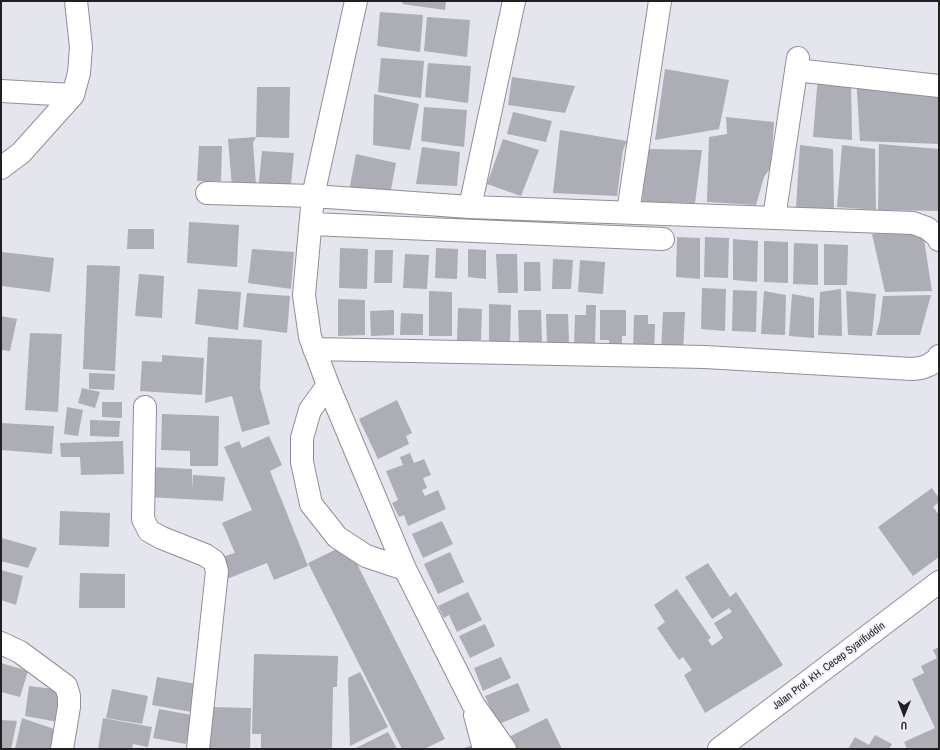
<!DOCTYPE html>
<style>
body{margin:0}
#map{position:relative;width:940px;height:750px;overflow:hidden;background:#e5e5ee;font-family:"Archivo Narrow",sans-serif}
canvas{display:block}
.frame{position:absolute;inset:0;border:2px solid #202023;pointer-events:none}
.north{position:absolute;left:884px;top:694px;width:40px;height:40px;-webkit-text-stroke:3px #f2f2fb;paint-order:stroke;rotate:181deg;font-size:11px;font-weight:700;line-height:16px;text-align:center;color:#202023}
.north::after{content:'';display:block;margin:auto;width:14px;height:18px;background:#202023;clip-path:polygon(50% 0,100% 100%,50% 72%,0 100%)}
</style>
<div id="map">
<canvas width="940" height="750"></canvas>
<div class="frame"></div>
<div class="north">U</div>
</div>
<script>
const context = document.querySelector('canvas').getContext('2d');
context.lineJoin = 'round';
function fill(path, color) {
  context.fillStyle = color;
  context.fill(path, 'evenodd');
}
function poly(rows) {
  const path = new Path2D();
  for (const r of rows) {
    path.moveTo(r[0], r[1]);
    for (let i = 2; i < r.length; i += 2) path.lineTo(r[i], r[i + 1]);
  }
  return path;
}
function trace(path, color, width, dash) {
  context.strokeStyle = color;
  context.lineWidth = width;
  context.lineCap = dash ? 'butt' : 'round';
  context.setLineDash(dash || []);
  context.stroke(path);
}
function drawText(font, color, halo, rows, align = 'center') {
  context.font = font + ' "Archivo Narrow",sans-serif';
  context.lineWidth = 3.5;
  context.setLineDash([]);
  context.textBaseline = 'middle';
  context.strokeStyle = halo;
  context.fillStyle = color;
  for (const [text, x, y, turn = 0] of rows) {
    context.save();
    context.translate(x, y);
    context.rotate((+turn || 0) * Math.PI / 180);
    context.textAlign = isNaN(turn) ? turn : align;
    if (halo) context.strokeText(text, 0, 0);
    context.fillText(text, 0, 0);
    context.restore();
  }
}
const building = poly([
 [403,1,446,1,445,10,402,4],
 [380,12,423,15,420,52,377,46],
 [427,17,470,20,467,57,424,51],
 [381,58,424,61,421,98,378,92],
 [428,63,471,66,468,103,425,97],
 [665,69,729,80,719,129,655,140],
 [818,75,851,78,852,140,813,137],
 [512,77,575,86,565,113,508,105],
 [856,77,938,82,939,144,860,141],
 [257,87,290,87,289,138,256,137,253,143,256,185,232,187,228,139,256,137],
 [374,94,419,104,410,150,373,145],
 [424,107,467,110,464,147,421,141],
 [513,112,552,121,546,142,507,134],
 [726,117,774,122,771,167,764,177,756,205,707,202,709,137,727,134],
 [560,130,627,141,623,150,617,196,553,193],
 [503,139,539,150,521,196,487,184],
 [879,144,939,149,939,211,878,210],
 [800,145,833,149,834,210,796,207],
 [842,145,875,149,876,210,837,207],
 [199,146,222,146,221,181,197,181],
 [422,147,460,152,457,186,416,184],
 [647,149,702,150,695,203,642,202],
 [262,151,294,153,290,194,258,191],
 [356,154,396,163,389,200,349,191],
 [189,222,239,225,237,267,187,263],
 [128,229,154,229,154,249,127,249],
 [923,233,932,291,885,292,872,234],
 [677,237,700,238,700,279,676,277],
 [705,237,729,238,728,278,704,277],
 [733,239,758,241,757,282,733,280],
 [764,241,788,242,788,283,764,282],
 [794,243,818,244,818,285,793,284],
 [824,244,848,245,847,285,824,285],
 [340,248,368,249,367,289,339,288],
 [436,248,458,249,457,279,435,278],
 [252,249,294,252,291,289,248,283],
 [468,249,486,250,486,279,468,277],
 [375,250,393,250,392,283,374,283],
 [1,252,54,258,50,292,1,286],
 [405,254,429,255,427,289,403,288],
 [496,254,517,254,518,293,498,293],
 [553,259,573,260,571,289,552,289],
 [580,260,605,262,603,294,578,292],
 [524,262,540,262,541,291,524,291],
 [87,265,120,266,115,371,83,369],
 [139,274,164,276,162,318,135,316],
 [702,288,726,289,725,331,701,329],
 [198,289,241,292,238,330,195,324],
 [841,289,842,336,818,335,820,292],
 [733,290,757,291,756,332,732,331],
 [429,291,452,292,452,336,429,336],
 [764,291,786,295,785,335,761,334],
 [846,291,876,294,872,336,848,335],
 [247,293,290,296,287,333,243,327],
 [792,294,814,298,814,338,789,336],
 [931,295,920,335,876,335,880,320,883,296],
 [338,299,365,300,365,335,338,336],
 [489,304,511,305,510,343,489,342],
 [586,305,596,305,595,347,574,347,575,315,586,315],
 [458,308,482,309,481,340,457,340],
 [394,310,394,335,371,336,370,311],
 [518,310,541,310,542,343,519,343],
 [600,310,626,310,626,336,622,336,622,350,609,350,609,340,600,340],
 [663,312,685,312,683,354,661,353],
 [401,313,423,314,423,335,400,335],
 [546,314,568,314,569,345,547,345],
 [634,315,648,315,648,324,655,324,654,353,633,352],
 [1,316,17,319,10,351,1,350],
 [30,333,62,334,58,412,25,410],
 [208,337,262,340,260,388,270,424,242,432,232,396,205,403],
 [162,355,204,358,202,395,140,391,142,361,162,362],
 [89,373,115,374,114,390,89,389],
 [82,388,100,392,95,408,78,403],
 [397,400,412,433,406,436,409,444,378,459,359,419],
 [102,402,122,402,122,418,102,417],
 [67,407,83,410,78,436,64,434],
 [162,414,219,416,218,466,190,466,190,451,161,450],
 [90,420,120,421,119,437,90,436],
 [1,423,54,426,52,454,1,450],
 [269,436,282,465,270,471,308,566,274,580,267,563,227,579,219,558,235,553,222,523,252,510,224,447,239,441,242,448],
 [123,441,124,474,81,475,80,457,61,457,60,443],
 [410,453,414,463,424,459,431,475,423,478,427,488,422,490,425,496,438,490,446,509,408,526,404,515,399,517,392,503,398,500,386,471,403,465,400,457],
 [148,467,192,469,192,489,193,475,225,477,223,501,147,497],
 [932,488,939,498,939,502,933,507,939,515,939,557,913,576,878,527],
 [60,511,110,513,109,547,59,545],
 [442,521,453,544,423,558,412,534],
 [2,538,37,548,28,568,1,561,1,540],
 [347,544,445,739,424,749,402,749,308,563],
 [450,552,464,582,438,594,424,564],
 [708,563,730,597,736,592,783,665,705,713,684,675,692,670,683,657,679,660,657,628,665,622,654,605,677,589,711,638,708,640,712,646,723,638,714,623,732,612,729,608,712,619,685,577],
 [1,570,23,576,16,605,1,600],
 [80,573,125,574,125,608,79,608],
 [468,592,482,620,457,632,449,615,444,618,438,606],
 [485,624,495,646,470,658,459,636],
 [939,647,939,749,907,749,904,742,935,728,912,679,924,673,921,666,937,658,933,650],
 [254,654,338,656,337,687,333,687,332,749,261,749,261,734,252,734],
 [501,657,511,678,483,691,474,668],
 [1,663,28,671,20,697,1,692],
 [360,672,388,727,350,746,348,678],
 [157,677,202,685,197,713,152,705],
 [518,683,530,711,497,725,485,696],
 [29,686,54,689,63,707,58,722,25,716],
 [112,689,148,696,142,724,106,718],
 [211,707,251,708,250,749,210,749],
 [159,709,192,715,186,744,153,738],
 [22,718,57,730,51,749,15,749],
 [103,718,152,727,148,747,133,744,132,749,98,749],
 [547,718,562,749,517,749,511,736],
 [1,720,17,721,11,749,1,749],
 [388,732,397,749,354,749],
 [875,735,892,744,889,749,848,749,855,737,869,745],
 [473,745,475,749,461,749]
]);
const street = poly([
 [356,1,313,196,304,295,310,337,328,385,405,569,473,704,505,749],
 [796,70,939,86],
 [1,91,73,95],
 [1,168,21,153,73,95,79,73,81,47,76,1],
 [207,193,313,196,470,207,913,223,927,228,938,237,939,240],
 [470,207,514,1],
 [628,212,660,1],
 [774,218,798,58],
 [311,224,663,239],
 [314,349,705,357,912,369,921,368,929,365,938,359,939,356],
 [328,385,310,410,302,438,302,462,311,504,337,537,366,556,405,569],
 [145,407,143,519,149,531,162,538,205,555,214,561,217,571,198,749],
 [1,643,20,652,66,686,69,696,69,707,62,749],
 [475,715,484,749]
]);
const secondary = poly([
 [719,749,939,582]
]);
const streetNames = [
 ["Jalan Prof. KH. Cecep Syarifuddin",829,666,-37]
];
fill(building, '#adadb6');
trace(street, '#8f8f98', 24);
trace(secondary, '#8f8f98', 24);
trace(street, '#fff', 22);
trace(secondary, '#fff', 22);
drawText('11px', '#202023', '#f2f2fb', streetNames);
</script>
